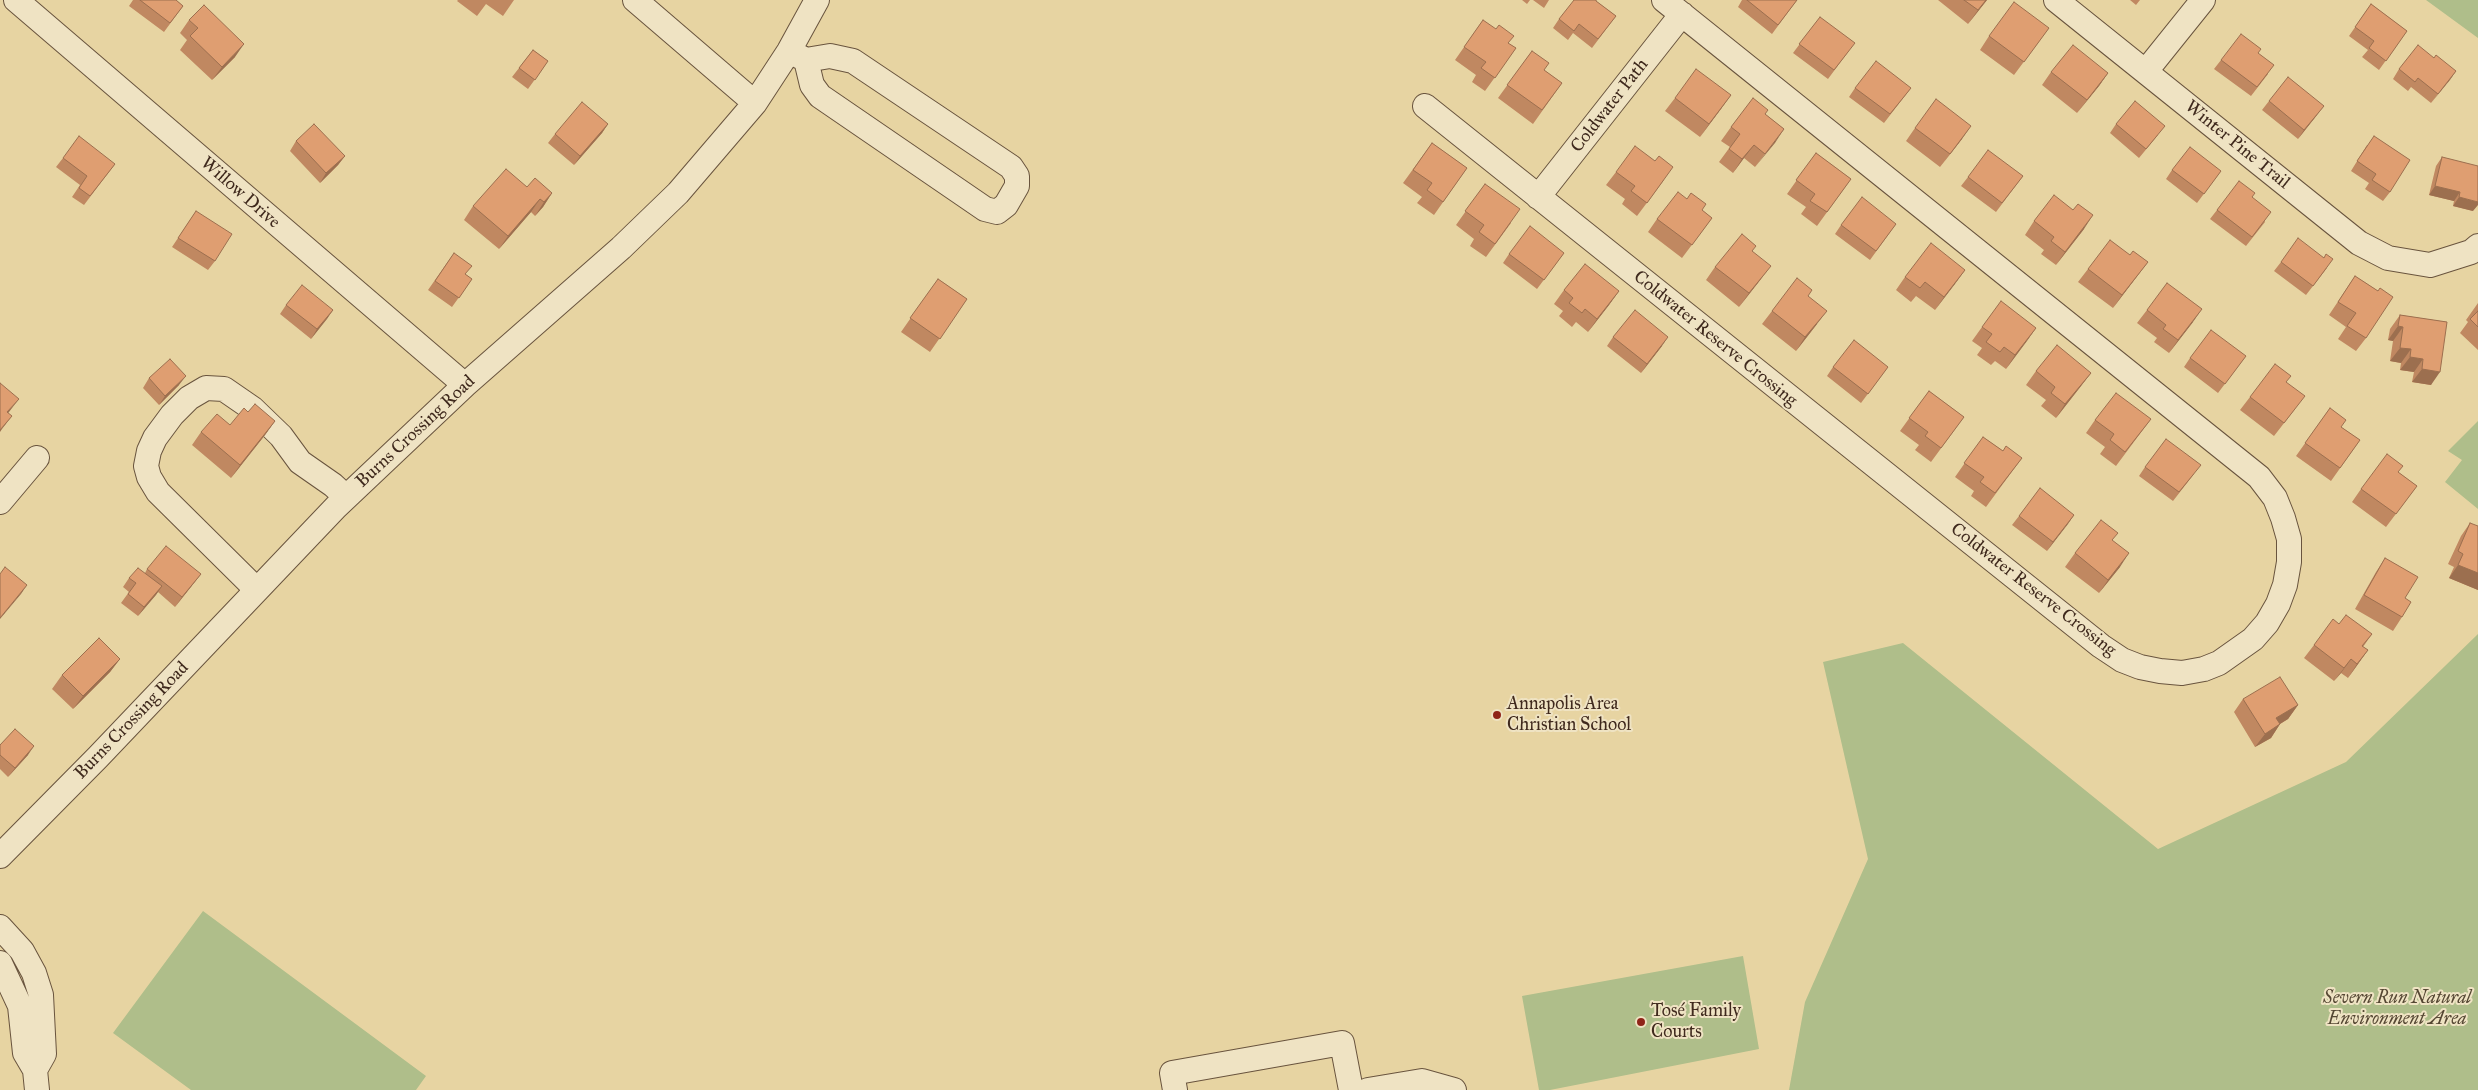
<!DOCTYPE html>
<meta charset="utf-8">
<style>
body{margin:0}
canvas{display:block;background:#e7d4a2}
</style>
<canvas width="2478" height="1090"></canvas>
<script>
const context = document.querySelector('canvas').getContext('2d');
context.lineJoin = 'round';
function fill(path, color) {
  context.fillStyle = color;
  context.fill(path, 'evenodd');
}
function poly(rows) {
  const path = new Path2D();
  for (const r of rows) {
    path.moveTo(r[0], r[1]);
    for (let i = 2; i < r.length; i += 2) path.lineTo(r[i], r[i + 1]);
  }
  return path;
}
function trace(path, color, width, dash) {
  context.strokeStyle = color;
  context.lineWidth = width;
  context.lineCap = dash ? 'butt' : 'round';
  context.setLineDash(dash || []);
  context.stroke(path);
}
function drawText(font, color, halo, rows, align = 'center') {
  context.font = font + ' "IM FELL Great Primer",serif';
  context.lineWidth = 4;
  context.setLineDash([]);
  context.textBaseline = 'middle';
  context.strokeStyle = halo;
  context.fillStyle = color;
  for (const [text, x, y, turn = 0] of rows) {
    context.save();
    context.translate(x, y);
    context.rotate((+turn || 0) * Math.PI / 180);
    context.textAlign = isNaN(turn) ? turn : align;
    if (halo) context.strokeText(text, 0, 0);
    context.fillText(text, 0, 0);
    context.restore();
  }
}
const green = poly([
 [2426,0,2478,0,2478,38],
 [2478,421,2478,509,2445,482,2462,460,2448,451],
 [2478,634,2478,1090,1789,1090,1805,1002,1868,859,1823,662,1903,643,2158,849,2346,762],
 [203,911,426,1076,416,1090,191,1090,113,1033],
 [1743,956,1759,1049,1550,1090,1539,1090,1522,996]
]);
const minor = poly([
 [16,0,465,385],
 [635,0,755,103],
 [2056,0,2359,243,2388,258,2430,265,2471,252,2478,246],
 [789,51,806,60,830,56,853,61,1011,167,1017,176,1017,186,1006,205,997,212,985,209,820,96,812,85,806,60],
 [2146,71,2203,0],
 [1425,106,2101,646,2122,660,2140,667,2160,671,2182,673,2204,669,2219,663,2253,639,2267,623,2278,604,2285,585,2289,562,2289,539,2283,518,2275,498,2259,477,1664,0],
 [1538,197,1682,14],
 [0,502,37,458],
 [257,590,158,492,149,477,146,466,149,451,155,438,172,415,189,398,206,388,224,389,253,409,281,436,300,462,333,485,346,497],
 [0,856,98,757,336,507,465,385,621,248,678,193,755,103,789,51,817,0],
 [0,927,22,951,34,973,41,995,44,1054,35,1070],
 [0,963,20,1006,25,1053,35,1070,37,1090],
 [1175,1090,1172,1073,1342,1043,1351,1090],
 [1368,1090,1422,1081,1454,1090]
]);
const wall = poly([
 [133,0,176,0,183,6,164,32,129,6],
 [458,0,514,0,503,16,486,4,477,16,457,1],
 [1522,0,1530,0,1527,4],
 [1533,0,1549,0,1544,8],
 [1597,0,1596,1,1616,16,1592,48,1573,33,1568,40,1553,28,1559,19],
 [1742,0,1797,0,1772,34,1738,7],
 [1938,0,1987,0,1968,24],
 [2130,0,2140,0,2136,5],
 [2371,4,2407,31,2379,70,2362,57,2368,50,2349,36],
 [1820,17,1848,52,1828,79,1793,53],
 [189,20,235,57,212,80,180,50,187,40,180,33],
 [1483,20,1508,43,1516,48,1485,91,1472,82,1476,75,1455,60],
 [2049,28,2014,75,1980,50,1989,36],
 [533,50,548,61,528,89,512,77],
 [1532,51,1544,70,1562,83,1533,124,1498,98],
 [2434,58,2456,71,2431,103,2411,87,2408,91,2393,79,2399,69],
 [2221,60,2268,74,2251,96,2214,69],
 [2051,72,2108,73,2099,86,2077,113,2042,85],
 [1855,88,1911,88,1884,123,1849,97],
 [1731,95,1700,137,1665,111,1675,98],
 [2269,101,2317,115,2298,139,2262,110],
 [1765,114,1784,129,1755,167,1744,158,1733,173,1719,162,1730,147,1721,141,1731,127],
 [608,124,602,133,574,165,548,143,555,134],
 [2116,124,2158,135,2139,158,2110,133],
 [1915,128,1962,139,1940,167,1906,141],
 [296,141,345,156,338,165,320,183,290,151],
 [1432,143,1467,168,1434,215,1417,203,1422,197,1403,183],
 [2367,145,2390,192,2383,201,2365,189,2369,183,2351,171],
 [1816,153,1851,179,1817,226,1801,214,1806,207,1787,194],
 [2442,157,2473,211,2453,206,2454,201,2429,195,2436,166],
 [63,158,115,164,84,205,72,197,80,185,56,167],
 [2172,170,2221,171,2197,203,2166,179],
 [1616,172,1664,180,1637,216,1622,204,1625,199,1606,185],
 [2023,176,1996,212,1961,186,1968,177],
 [1485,184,1511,223,1486,257,1470,246,1474,239,1456,225],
 [527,187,552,193,543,207,535,216,531,212,499,249,464,220,473,206],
 [2252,197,2265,222,2246,246,2210,219,2217,210],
 [1702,210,1712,218,1682,258,1648,232,1657,219],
 [196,211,215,261,208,270,172,247],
 [2034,221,2084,229,2056,265,2041,254,2044,250,2025,235],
 [1896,224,1870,260,1835,234,1841,225],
 [1752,251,1761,279,1739,307,1706,280,1715,267],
 [454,253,465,274,472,279,452,307,428,290],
 [1564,253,1537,289,1503,263,1509,254],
 [2130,255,2148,262,2113,308,2078,282,2088,269],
 [2281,262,2327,268,2306,295,2274,271],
 [1965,270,1935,310,1916,296,1911,302,1896,290,1905,277],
 [2355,276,2378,291,2366,338,2356,351,2338,339,2346,327,2329,315],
 [938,279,967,299,930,352,901,332],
 [1564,290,1619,291,1609,305,1588,332,1576,322,1572,327,1559,316,1563,311,1554,304],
 [1808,296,1817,324,1796,351,1762,324,1772,311],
 [2478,303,2478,350,2460,333,2468,322,2466,320],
 [286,305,333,310,311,339,280,314],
 [2147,310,2193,322,2169,353,2154,342,2157,338,2137,323],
 [2400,315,2447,322,2431,385,2412,382,2414,372,2400,370,2401,363,2390,361,2393,341,2388,340,2390,329],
 [1982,327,2036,328,2006,369,1995,361,1991,365,1977,355,1982,348,1972,341],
 [1613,337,1662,346,1641,373,1607,346],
 [2246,356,2218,393,2184,367,2190,358],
 [1833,367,1888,367,1861,403,1827,376],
 [2036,371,2091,373,2081,386,2056,418,2041,406,2046,400,2026,385],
 [149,378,179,385,159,405,143,388],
 [2286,382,2295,409,2274,436,2240,410,2250,397],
 [1929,391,1964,417,1931,462,1915,450,1919,445,1900,431],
 [2330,408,2341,427,2360,440,2331,481,2296,456],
 [248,412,275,421,265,435,231,478,192,445,201,432,230,425],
 [2151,419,2116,466,2100,454,2105,447,2086,433,2095,420],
 [1983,437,2003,451,2022,458,1986,507,1971,496,1974,491,1955,477],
 [2145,467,2194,474,2173,501,2139,476],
 [2398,472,2417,486,2386,527,2352,502,2361,489],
 [2074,515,2047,551,2012,525,2019,516],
 [2470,523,2478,590,2449,578,2454,567,2448,564,2461,536],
 [2113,541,2120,567,2099,593,2065,567,2075,553],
 [2385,558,2405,598,2402,617,2393,631,2355,609,2376,572],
 [147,569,201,574,194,583,175,607,158,592,138,616,121,603,129,592,123,587,129,578,145,573],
 [2339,624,2372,634,2363,647,2368,650,2348,678,2341,673,2334,681,2304,658,2314,645],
 [120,659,110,672,73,709,52,689,62,675],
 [2243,699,2298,705,2288,719,2280,724,2271,738,2255,747,2234,712],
 [0,745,28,755,8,777,0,769]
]);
const shadedWall = poly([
 [1986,0,1987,0,1968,24,1978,10],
 [244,44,235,57,212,80,222,67],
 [2456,71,2450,80,2431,103,2438,94],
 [2108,73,2099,86,2077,113,2087,100],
 [1731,95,1721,109,1700,137,1709,124],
 [2324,106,2317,115,2298,139,2304,130],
 [608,124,602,133,574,165,580,156],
 [1971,126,1962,139,1940,167,1950,154],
 [1784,129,1775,143,1755,167,1765,154],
 [1754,145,1744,158,1733,173,1742,159],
 [345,156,338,165,320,183,326,173],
 [2435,186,2460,192,2454,201,2429,195],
 [552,193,543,207,535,216,544,202],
 [2459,197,2478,202,2478,205,2473,211,2453,206],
 [540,199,531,212,499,249,508,236],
 [2093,215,2084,229,2056,265,2065,252],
 [2148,262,2138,275,2113,308,2122,295],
 [1771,266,1761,279,1739,307,1749,293],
 [1965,270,1955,284,1935,310,1944,297],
 [1619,291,1609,305,1588,332,1597,319],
 [2202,309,2193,322,2169,353,2178,340],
 [333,310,327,319,311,339,317,329],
 [1827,311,1817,324,1796,351,1805,337],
 [2398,326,2403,327,2393,341,2388,340],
 [2036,328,2027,341,2006,369,2015,355],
 [1668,337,1662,346,1641,373,1647,364],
 [2400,348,2411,349,2401,363,2390,361],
 [2410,357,2423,359,2414,372,2400,370],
 [2422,369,2440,372,2431,385,2412,382],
 [2091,373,2081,386,2056,418,2065,404],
 [186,376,179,385,159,405,165,396],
 [19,399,9,412,0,423,7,412],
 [12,416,2,429,0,432,0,430],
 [275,421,265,435,231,478,240,465],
 [2074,515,2068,524,2047,551,2053,542],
 [2129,553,2120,567,2099,593,2108,580],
 [2458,565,2478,573,2478,590,2449,578],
 [201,574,194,583,175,607,182,597],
 [27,585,21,594,0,619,0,618],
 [162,586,156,595,138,616,144,607],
 [2368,650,2348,678,2357,664],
 [120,659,110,672,73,709,83,696],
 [2351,659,2341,673,2334,681,2344,668],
 [2298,705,2288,719,2267,732,2276,718],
 [2280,724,2271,738,2255,747,2265,734],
 [34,746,28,755,8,777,15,768]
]);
const building = poly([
 [140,0,176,0,183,6,170,23,140,0],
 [1574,0,1596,0,1596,1,1616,16,1598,39,1579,24,1574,31,1559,19,1574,0],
 [1747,0,1797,0,1778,25,1747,0],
 [1964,0,1986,0,1978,10,1964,0],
 [2014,2,2049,28,2024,62,1989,36,2014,2],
 [2371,4,2407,31,2386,61,2369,48,2374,41,2355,27,2371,4],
 [204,5,244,44,222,67,190,36,198,28,189,20,204,5],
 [1820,17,1855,43,1834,70,1799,44,1820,17],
 [1483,20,1496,29,1499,25,1514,36,1508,43,1516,48,1495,78,1481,68,1486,62,1464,47,1483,20],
 [2241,34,2261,49,2258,53,2274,65,2257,87,2221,60,2241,34],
 [2073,45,2108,73,2087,100,2051,72,2073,45],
 [2418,45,2434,58,2436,55,2456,71,2438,94,2418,78,2415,82,2399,69,2418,45],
 [533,50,548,61,535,80,519,68,533,50],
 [1532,51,1549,63,1544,70,1562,83,1542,110,1507,85,1532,51],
 [1876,61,1911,88,1890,114,1855,88,1876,61],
 [1696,69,1731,95,1709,124,1675,98,1696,69],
 [2288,77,2324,106,2304,130,2269,101,2288,77],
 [1753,98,1768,110,1765,114,1784,129,1765,154,1754,145,1742,159,1729,149,1740,134,1731,127,1753,98],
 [1936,99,1971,126,1950,154,1915,128,1936,99],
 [2135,101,2165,126,2146,149,2116,124,2135,101],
 [582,102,608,124,580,156,555,134,582,102],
 [314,124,345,156,326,173,296,141,314,124],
 [79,136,115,164,90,196,79,188,87,176,63,158,79,136],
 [2374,136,2410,160,2390,192,2372,180,2376,174,2357,161,2374,136],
 [1432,143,1467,168,1443,202,1427,190,1432,183,1413,170,1432,143],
 [1635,146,1655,161,1659,156,1673,167,1647,203,1631,191,1635,186,1616,172,1635,146],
 [2190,147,2221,171,2204,194,2172,170,2190,147],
 [1988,150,2023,176,2002,203,1968,177,1988,150],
 [1816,153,1851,179,1827,212,1810,201,1815,194,1796,180,1816,153],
 [2442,157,2478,166,2478,202,2459,197,2460,192,2435,186,2442,157],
 [506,169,527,187,535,178,552,193,544,202,540,199,508,236,473,206,506,169],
 [2239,181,2255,193,2252,197,2271,212,2252,237,2217,210,2239,181],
 [1485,184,1520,209,1495,244,1479,232,1484,225,1465,211,1485,184],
 [1678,192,1687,199,1691,193,1706,204,1702,210,1712,218,1692,245,1657,219,1678,192],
 [2054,195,2073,210,2078,204,2093,215,2065,252,2051,241,2054,237,2034,221,2054,195],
 [1862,197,1896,224,1876,251,1841,225,1862,197],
 [196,211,232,234,215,261,178,238,196,211],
 [1530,226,1564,253,1544,280,1509,254,1530,226],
 [1742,234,1756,246,1752,251,1771,266,1749,293,1715,267,1742,234],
 [2298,238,2324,258,2326,254,2333,259,2313,286,2281,262,2298,238],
 [2110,240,2130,255,2133,251,2148,262,2122,295,2088,269,2110,240],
 [1931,243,1965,270,1944,297,1925,282,1920,288,1905,277,1931,243],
 [454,253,472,266,465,274,472,279,459,298,435,281,454,253],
 [1585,264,1619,291,1597,319,1585,309,1582,313,1569,303,1573,298,1564,290,1585,264],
 [2355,276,2378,291,2380,288,2393,297,2366,338,2347,326,2356,313,2338,302,2355,276],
 [1797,278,1812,290,1808,296,1827,311,1805,337,1772,311,1797,278],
 [938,279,967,299,940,339,910,318,938,279],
 [2167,283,2202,309,2178,340,2163,329,2166,325,2147,310,2167,283],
 [302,285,333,310,317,329,286,305,302,285],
 [2001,301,2036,328,2015,355,2004,347,2000,352,1986,342,1992,334,1982,327,2001,301],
 [1635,310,1668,337,1647,364,1613,337,1635,310],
 [2478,311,2478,327,2470,319,2478,311],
 [2400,315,2447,322,2440,372,2422,369,2423,359,2410,357,2411,349,2400,348,2403,327,2398,326,2400,315],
 [2211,330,2246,356,2225,384,2190,358,2211,330],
 [1854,340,1888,367,1868,394,1833,367,1854,340],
 [2057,345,2091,373,2065,404,2051,393,2055,387,2036,371,2057,345],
 [170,359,186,376,165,396,149,378,170,359],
 [2275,364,2291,376,2286,382,2305,396,2284,423,2250,397,2275,364],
 [0,383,19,399,7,412,12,416,0,430,0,383],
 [1929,391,1964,417,1941,448,1925,436,1928,432,1909,418,1929,391],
 [2116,393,2151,419,2125,452,2110,440,2114,434,2095,420,2116,393],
 [255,404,275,421,240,465,201,432,217,414,230,425,244,408,248,412,255,404],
 [2330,408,2346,420,2341,427,2360,440,2340,468,2305,443,2330,408],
 [1983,437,2003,451,2006,446,2022,458,1995,493,1980,482,1984,477,1964,463,1983,437],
 [2166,439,2201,465,2179,492,2145,467,2166,439],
 [2387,454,2403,466,2398,472,2417,486,2396,514,2361,489,2387,454],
 [2040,488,2074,515,2053,542,2019,516,2040,488],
 [2101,520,2118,533,2112,540,2129,553,2108,580,2075,553,2101,520],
 [2470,523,2478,526,2478,573,2458,565,2463,554,2458,551,2470,523],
 [166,546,201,574,182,597,147,569,166,546],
 [2385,558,2418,577,2405,598,2411,602,2402,617,2364,595,2385,558],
 [5,567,27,585,0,618,0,574,5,567],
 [138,568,162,586,144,607,128,594,136,583,129,578,138,568],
 [2346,615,2372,634,2362,646,2368,650,2357,664,2351,659,2344,668,2314,645,2333,619,2339,624,2346,615],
 [99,638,120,659,83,696,62,675,99,638],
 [2280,677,2298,705,2276,718,2280,724,2265,734,2243,699,2280,677],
 [15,729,34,746,15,768,0,755,0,745,15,729]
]);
const markers = [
 [1497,715,5,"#8f2418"],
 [1641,1022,5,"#8f2418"]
];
const streetNames = [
 ["Coldwater Path",1610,106,-52],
 ["Winter Pine Trail",2237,145,39],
 ["Willow Drive",240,193,41],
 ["Coldwater Reserve Crossing",1715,339,39],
 ["Burns Crossing Road",416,432,-43],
 ["Coldwater Reserve Crossing",2033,590,38],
 ["Burns Crossing Road",132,721,-46]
];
const poiNames = [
 ["Annapolis Area",1507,705],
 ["Christian School",1507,726],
 ["Tosé Family",1651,1012],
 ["Courts",1651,1033]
];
const parkNames = [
 ["Severn Run Natural",2397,999],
 ["Environment Area",2397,1020]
];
fill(green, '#afbe8a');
trace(minor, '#69543e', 26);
trace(minor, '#efe3c3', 24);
fill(wall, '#c08861');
fill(shadedWall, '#9c6f4f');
fill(building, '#df9e71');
trace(building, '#9c6f4f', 1);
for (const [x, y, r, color] of markers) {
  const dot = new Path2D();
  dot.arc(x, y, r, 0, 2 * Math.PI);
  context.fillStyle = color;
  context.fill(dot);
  trace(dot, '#efe3c3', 2);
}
drawText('18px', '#3f291d', '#efe3c3', streetNames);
drawText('18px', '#3f291d', '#efe3c3', poiNames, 'left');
drawText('italic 18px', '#554733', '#efe3c3', parkNames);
</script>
